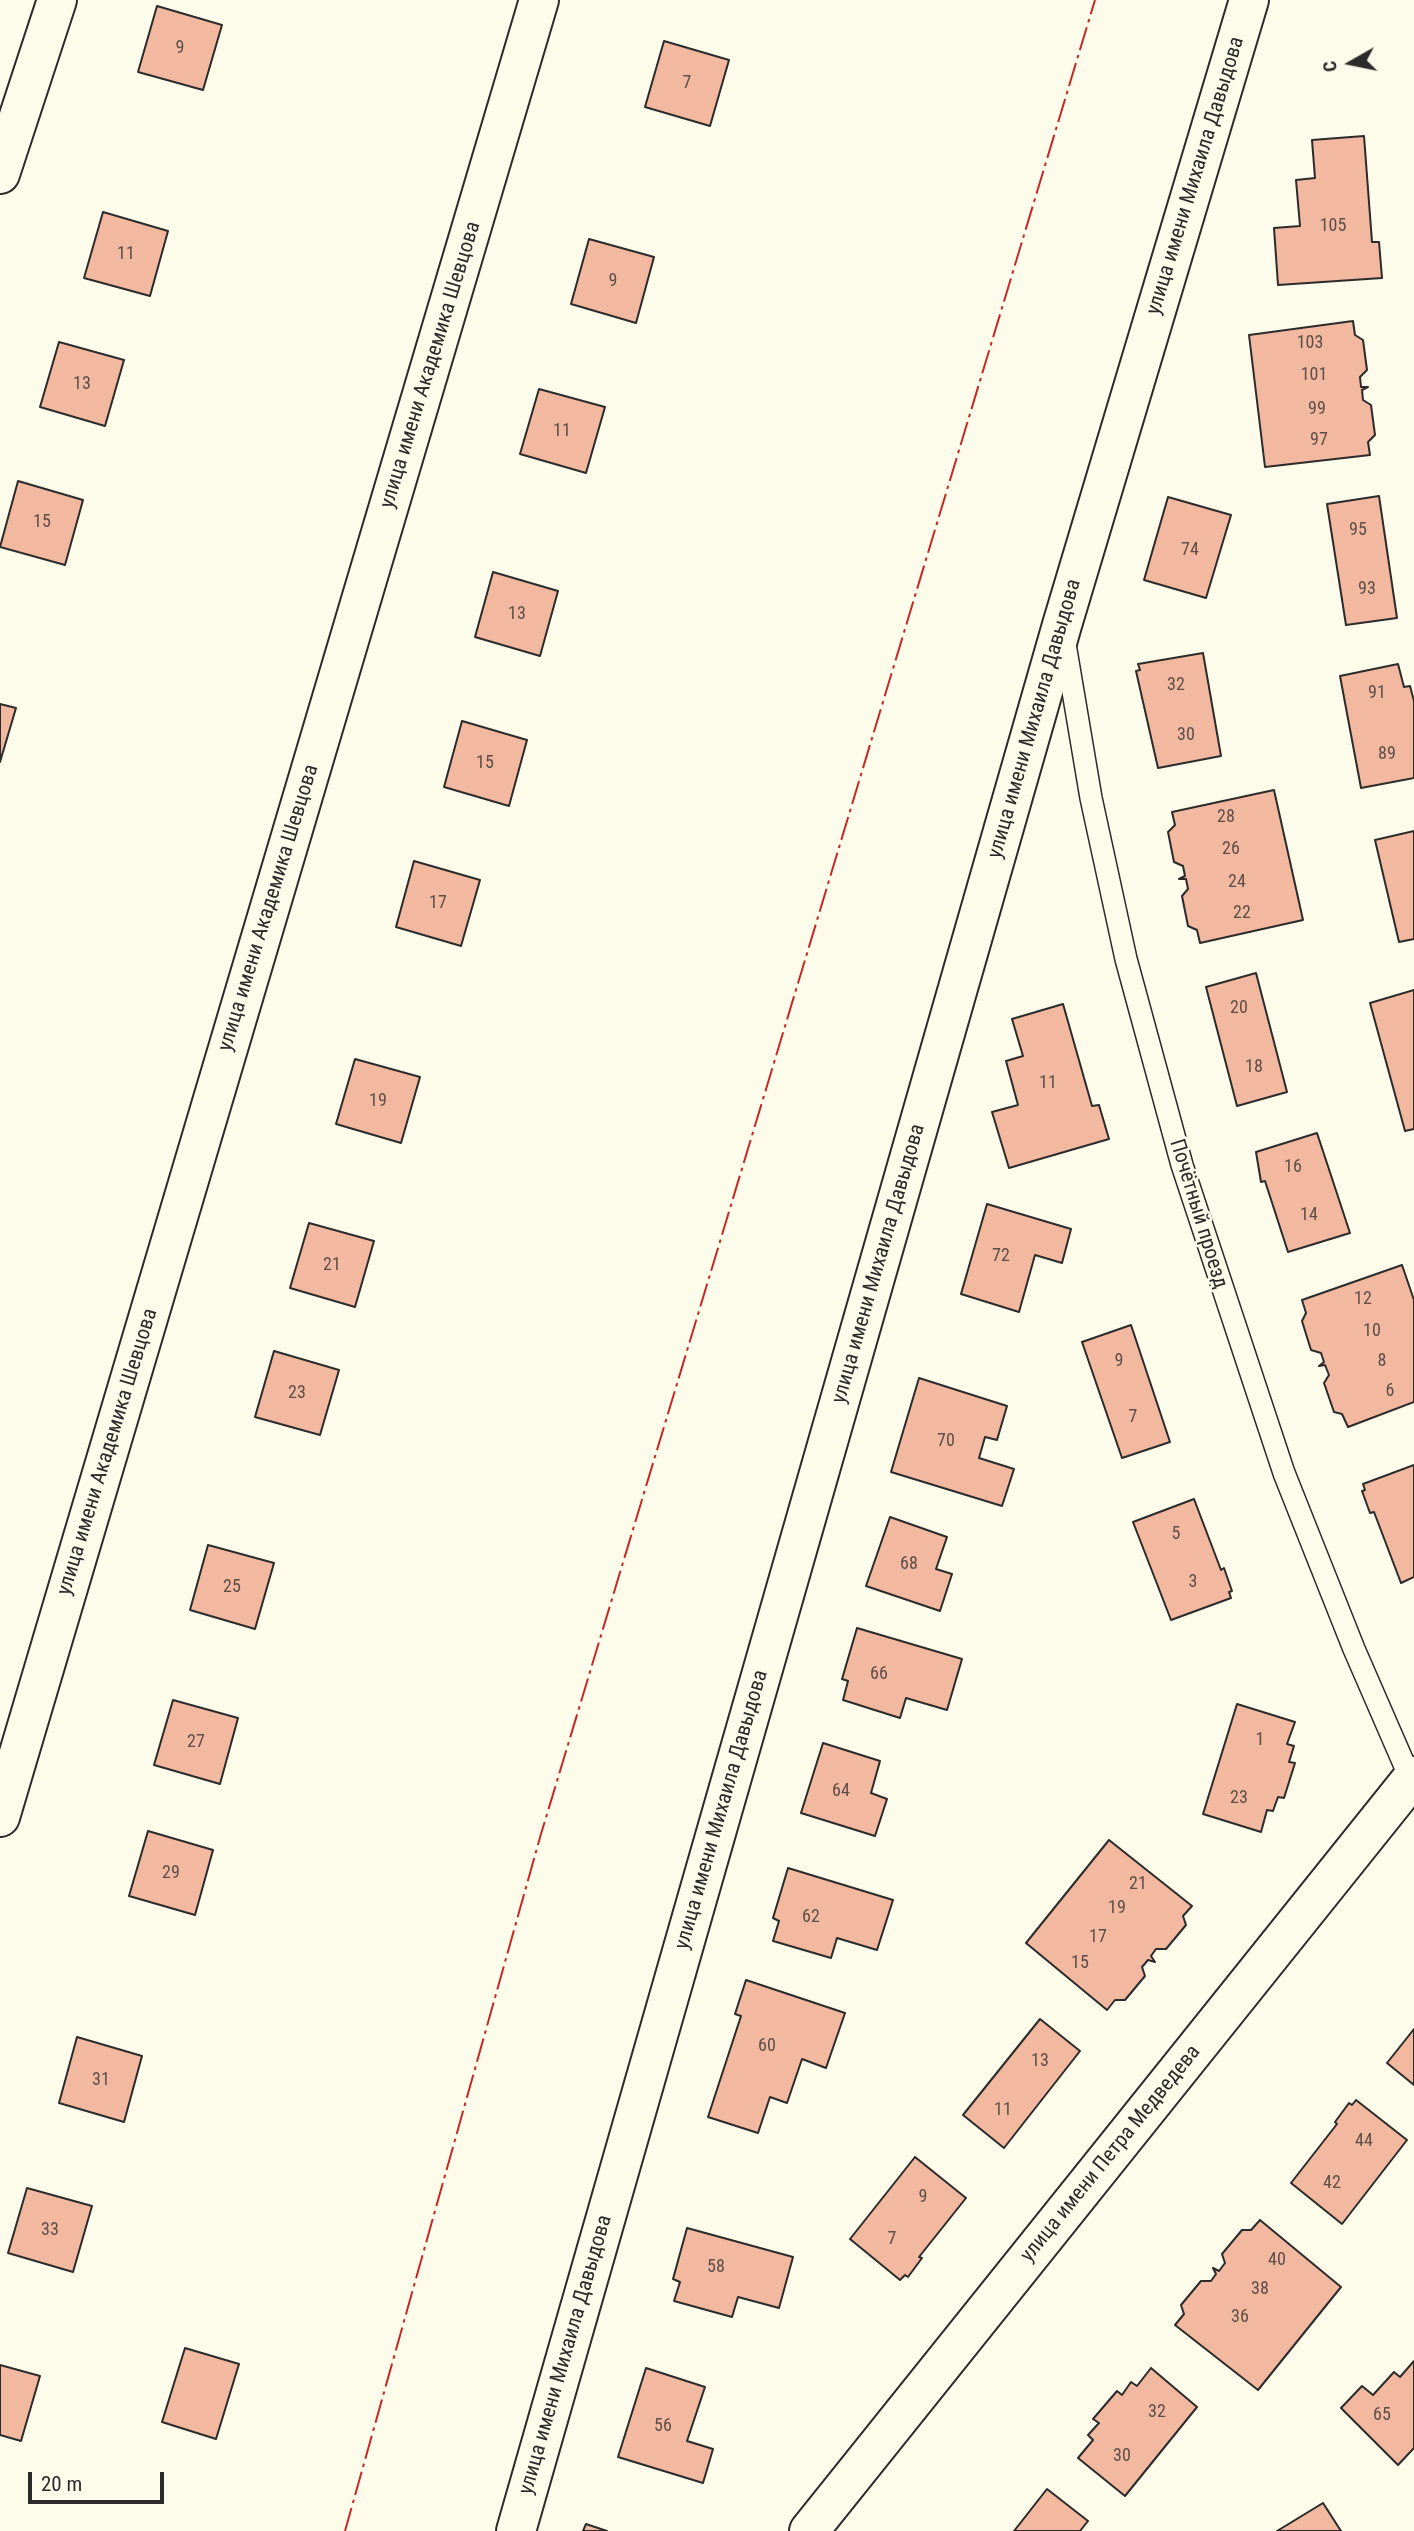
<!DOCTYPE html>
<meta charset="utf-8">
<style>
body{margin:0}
#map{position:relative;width:1414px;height:2531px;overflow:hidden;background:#fdfbea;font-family:"Roboto Condensed",sans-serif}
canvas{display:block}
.north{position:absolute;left:1316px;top:28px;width:70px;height:70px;-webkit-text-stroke:5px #fdfbea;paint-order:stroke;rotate:261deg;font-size:19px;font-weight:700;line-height:28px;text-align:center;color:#2b2b2b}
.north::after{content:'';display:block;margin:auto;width:24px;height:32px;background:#2b2b2b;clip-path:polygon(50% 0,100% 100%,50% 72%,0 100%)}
.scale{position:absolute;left:28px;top:2472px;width:136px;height:32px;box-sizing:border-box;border:4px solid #2b2b2b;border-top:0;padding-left:9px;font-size:21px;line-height:24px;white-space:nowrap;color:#2b2b2b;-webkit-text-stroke:5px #fdfbea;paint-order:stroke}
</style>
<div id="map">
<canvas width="1414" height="2531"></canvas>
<div class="north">С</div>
<div class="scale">20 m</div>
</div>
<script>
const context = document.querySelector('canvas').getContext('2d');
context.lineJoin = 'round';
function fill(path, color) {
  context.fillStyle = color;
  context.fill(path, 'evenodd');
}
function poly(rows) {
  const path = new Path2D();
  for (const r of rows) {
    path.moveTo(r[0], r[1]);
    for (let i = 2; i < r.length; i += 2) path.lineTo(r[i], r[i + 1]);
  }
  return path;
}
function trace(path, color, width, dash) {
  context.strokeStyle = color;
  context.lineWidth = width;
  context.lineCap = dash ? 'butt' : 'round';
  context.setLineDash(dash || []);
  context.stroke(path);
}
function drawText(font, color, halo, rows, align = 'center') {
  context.font = font + ' "Roboto Condensed",sans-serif';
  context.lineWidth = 5;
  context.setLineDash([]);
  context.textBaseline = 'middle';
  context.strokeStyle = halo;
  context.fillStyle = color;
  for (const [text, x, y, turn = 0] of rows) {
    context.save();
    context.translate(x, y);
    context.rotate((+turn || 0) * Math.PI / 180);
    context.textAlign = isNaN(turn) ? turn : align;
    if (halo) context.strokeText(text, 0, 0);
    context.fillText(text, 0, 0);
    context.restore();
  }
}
const building = poly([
 [157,6,222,25,203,90,138,72,157,6],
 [664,41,729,60,710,126,645,107,664,41],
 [1364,136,1372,242,1379,242,1382,278,1278,285,1274,228,1300,226,1296,180,1315,178,1312,140,1364,136],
 [103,212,168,231,150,296,84,278,103,212],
 [589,239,654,257,636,323,571,304,589,239],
 [1353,321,1355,335,1363,340,1367,370,1360,377,1361,387,1368,387,1362,390,1363,400,1371,405,1375,435,1368,442,1370,455,1265,467,1249,335,1353,321],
 [59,342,124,360,105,426,40,407,59,342],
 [539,389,605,407,586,473,520,454,539,389],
 [18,481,83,500,65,565,0,547,18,481],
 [1379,496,1397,618,1346,625,1327,504,1379,496],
 [1168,497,1231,515,1206,598,1144,580,1168,497],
 [493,572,558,591,540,656,475,637,493,572],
 [1203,653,1221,756,1158,768,1136,671,1140,670,1138,664,1203,653],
 [1398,664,1404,687,1410,686,1414,701,1414,778,1361,788,1340,676,1398,664],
 [0,704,16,708,0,762,0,704],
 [462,721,527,740,509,806,444,787,462,721],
 [1274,790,1303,920,1200,943,1197,930,1188,926,1182,896,1188,889,1186,879,1179,879,1185,876,1183,866,1174,862,1168,832,1175,825,1172,812,1274,790],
 [1414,831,1414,939,1399,942,1375,840,1414,831],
 [414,861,480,880,461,946,396,927,414,861],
 [1256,973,1287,1092,1237,1106,1206,987,1256,973],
 [1414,990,1414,1129,1405,1131,1370,1003,1414,990],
 [1063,1004,1092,1106,1099,1105,1109,1139,1009,1168,992,1112,1018,1105,1006,1061,1023,1056,1012,1019,1063,1004],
 [355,1059,420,1077,401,1143,336,1124,355,1059],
 [1317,1133,1350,1233,1288,1252,1265,1181,1261,1182,1256,1152,1317,1133],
 [987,1204,1071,1229,1062,1263,1035,1255,1019,1312,961,1294,987,1204],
 [309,1223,374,1241,355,1307,290,1288,309,1223],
 [1402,1265,1414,1300,1414,1402,1348,1427,1342,1414,1334,1412,1324,1383,1329,1375,1325,1365,1319,1366,1324,1362,1321,1353,1311,1350,1302,1321,1306,1313,1302,1300,1402,1265],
 [1131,1325,1170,1442,1122,1458,1082,1342,1131,1325],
 [274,1351,339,1370,320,1435,255,1417,274,1351],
 [919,1378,1007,1406,997,1440,985,1437,979,1458,1014,1469,1002,1506,891,1472,919,1378],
 [1414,1465,1414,1577,1401,1583,1374,1512,1370,1513,1362,1491,1365,1490,1363,1484,1414,1465],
 [1194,1499,1221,1570,1224,1568,1232,1591,1229,1592,1231,1598,1171,1620,1133,1522,1194,1499],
 [890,1517,947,1537,936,1569,952,1574,940,1611,866,1586,890,1517],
 [208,1545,274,1563,255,1629,190,1610,208,1545],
 [857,1628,962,1659,947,1710,906,1698,900,1718,843,1700,848,1681,842,1679,857,1628],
 [173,1700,238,1718,220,1784,154,1765,173,1700],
 [1237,1704,1295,1722,1287,1744,1294,1746,1289,1762,1295,1763,1284,1798,1278,1797,1273,1811,1267,1810,1261,1832,1203,1814,1237,1704],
 [823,1743,880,1761,871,1793,887,1799,875,1836,801,1813,823,1743],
 [148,1831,213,1850,195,1915,129,1896,148,1831],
 [1109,1840,1192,1906,1183,1916,1186,1925,1166,1949,1156,1949,1151,1956,1155,1962,1148,1960,1142,1967,1145,1976,1125,2000,1115,2000,1107,2010,1026,1943,1109,1840],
 [788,1868,893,1900,877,1950,837,1938,831,1958,773,1941,779,1921,773,1918,788,1868],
 [746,1980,845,2013,826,2068,802,2059,787,2103,770,2097,758,2133,708,2117,741,2016,735,2014,746,1980],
 [1040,2019,1080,2051,1004,2148,963,2115,1040,2019],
 [1414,2029,1414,2085,1387,2063,1414,2029],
 [77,2037,142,2056,124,2122,59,2103,77,2037],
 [1356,2100,1407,2140,1342,2224,1291,2183,1337,2124,1335,2122,1349,2103,1352,2105,1356,2100],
 [915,2157,966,2198,919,2257,922,2258,908,2277,905,2275,900,2280,850,2239,915,2157],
 [27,2188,92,2206,73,2272,8,2253,27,2188],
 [1260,2220,1341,2287,1258,2390,1175,2325,1184,2314,1181,2305,1201,2281,1211,2281,1216,2274,1213,2268,1219,2271,1225,2263,1222,2254,1242,2230,1251,2230,1260,2220],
 [687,2228,793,2257,779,2308,738,2297,732,2317,674,2301,680,2282,673,2279,687,2228],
 [185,2348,239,2364,216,2439,162,2422,185,2348],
 [1414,2361,1414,2448,1398,2465,1341,2408,1362,2386,1373,2395,1394,2372,1400,2377,1414,2361],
 [0,2365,40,2376,21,2441,0,2435,0,2365],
 [646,2368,705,2387,687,2441,713,2449,703,2483,618,2457,646,2368],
 [1151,2368,1197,2407,1125,2496,1078,2458,1093,2440,1088,2435,1099,2423,1093,2419,1117,2391,1122,2395,1131,2382,1137,2386,1151,2368],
 [1047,2489,1088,2521,1080,2531,1014,2531,1047,2489],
 [1323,2503,1341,2531,1277,2531,1323,2503],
 [586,2524,607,2531,583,2531,586,2524]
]);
const service = poly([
 [1065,644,1091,798,1126,959,1182,1165,1284,1473,1354,1649,1411,1780]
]);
const minor = poly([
 [0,174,57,0],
 [0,1817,539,0],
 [516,2531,1062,625,1249,0],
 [809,2531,1414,1776]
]);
const power = poly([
 [345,2531,541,1834,1095,0]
]);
const numberNames = [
 ["9",180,48],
 ["7",687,83],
 ["105",1333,226],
 ["11",126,254],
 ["9",613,281],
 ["103",1310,343],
 ["101",1314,375],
 ["13",82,384],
 ["99",1317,409],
 ["11",562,431],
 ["97",1319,440],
 ["15",42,522],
 ["95",1358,530],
 ["74",1190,550],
 ["93",1367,589],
 ["13",517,614],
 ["32",1176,685],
 ["91",1377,693],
 ["30",1186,735],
 ["89",1387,754],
 ["15",485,763],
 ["28",1226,817],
 ["26",1231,849],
 ["24",1237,882],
 ["17",438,903],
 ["22",1242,913],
 ["20",1239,1008],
 ["18",1254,1067],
 ["11",1048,1083],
 ["19",378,1101],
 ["16",1293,1167],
 ["14",1309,1215],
 ["72",1001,1256],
 ["21",332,1265],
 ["12",1363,1299],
 ["10",1372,1331],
 ["9",1119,1361],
 ["8",1382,1361],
 ["6",1390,1391],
 ["23",297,1393],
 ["7",1133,1417],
 ["70",946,1441],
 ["5",1176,1534],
 ["68",909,1564],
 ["3",1193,1582],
 ["25",232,1587],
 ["66",879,1674],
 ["1",1260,1740],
 ["27",196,1742],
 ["64",841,1791],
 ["23",1239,1798],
 ["29",171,1873],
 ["21",1138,1884],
 ["19",1117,1908],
 ["62",811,1917],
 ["17",1098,1937],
 ["15",1080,1963],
 ["60",767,2046],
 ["13",1040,2061],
 ["31",101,2080],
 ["11",1003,2110],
 ["44",1364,2141],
 ["42",1332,2183],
 ["9",923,2197],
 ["33",50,2230],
 ["7",892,2239],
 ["40",1277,2260],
 ["58",716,2267],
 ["38",1260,2289],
 ["36",1240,2317],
 ["32",1157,2412],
 ["65",1382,2415],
 ["56",663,2426],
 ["30",1122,2456]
];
const streetNames = [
 ["улица имени Михаила Давыдова",1196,176,-73],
 ["улица имени Академика Шевцова",431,365,-73],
 ["улица имени Михаила Давыдова",1035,719,-74],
 ["улица имени Академика Шевцова",269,908,-73],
 ["Почётный проезд",1198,1214,73],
 ["улица имени Михаила Давыдова",879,1264,-74],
 ["улица имени Академика Шевцова",108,1452,-73],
 ["улица имени Михаила Давыдова",722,1810,-74],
 ["улица имени Петра Медведева",1111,2154,-51],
 ["улица имени Михаила Давыдова",566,2355,-74]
];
fill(building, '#f2b8a0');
trace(building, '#2b2b2b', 2);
trace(service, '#2b2b2b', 24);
trace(minor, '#2b2b2b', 42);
trace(service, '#fdfbea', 21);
trace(minor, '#fdfbea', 38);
trace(power, '#c62828', 2, [24, 5, 3.5, 5]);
drawText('18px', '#5d4e48', null, numberNames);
drawText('21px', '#2b2b2b', '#fdfbea', streetNames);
</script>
